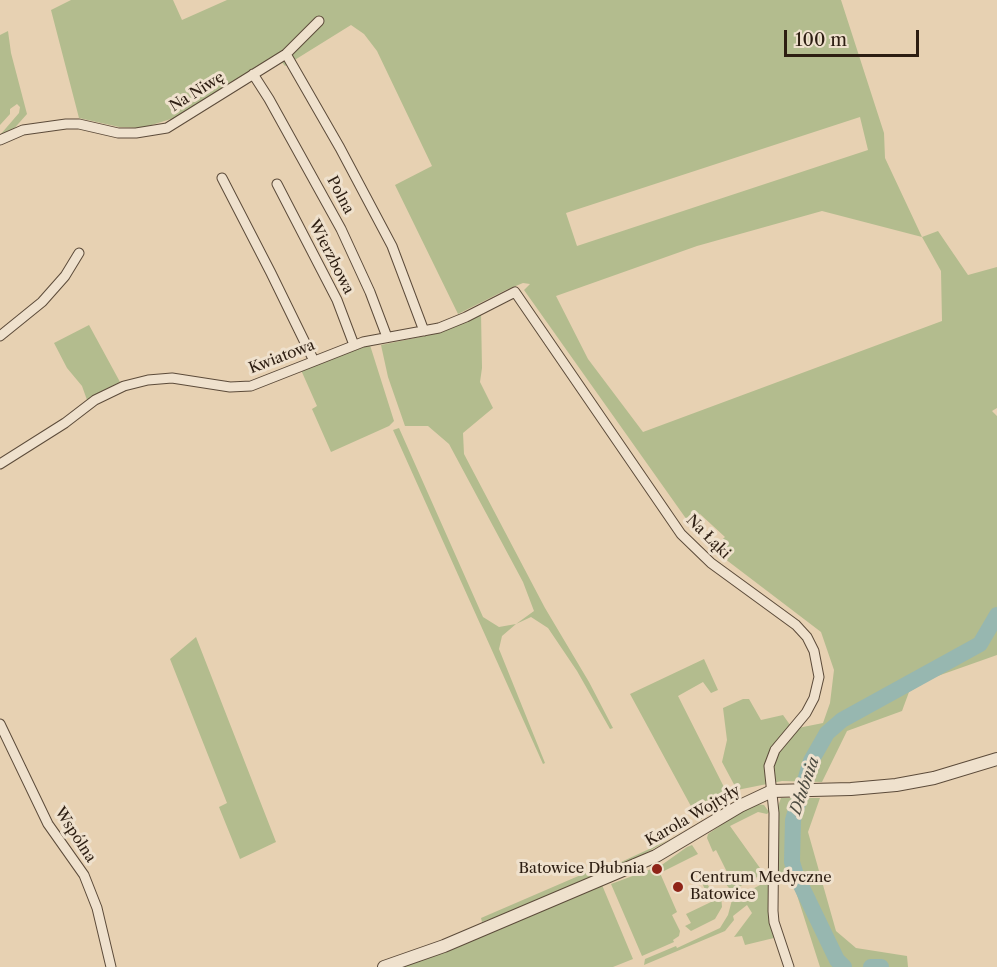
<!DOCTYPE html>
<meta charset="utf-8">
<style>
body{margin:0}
#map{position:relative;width:997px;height:967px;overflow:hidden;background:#e7d1b2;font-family:"Libre Caslon Text",serif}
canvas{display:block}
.scale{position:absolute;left:784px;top:30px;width:135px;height:27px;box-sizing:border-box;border:3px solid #2d1e12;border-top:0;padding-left:8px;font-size:18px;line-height:21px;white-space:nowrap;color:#2d1e12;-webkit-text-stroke:4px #efe1cd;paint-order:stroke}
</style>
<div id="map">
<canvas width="997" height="967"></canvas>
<div class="scale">100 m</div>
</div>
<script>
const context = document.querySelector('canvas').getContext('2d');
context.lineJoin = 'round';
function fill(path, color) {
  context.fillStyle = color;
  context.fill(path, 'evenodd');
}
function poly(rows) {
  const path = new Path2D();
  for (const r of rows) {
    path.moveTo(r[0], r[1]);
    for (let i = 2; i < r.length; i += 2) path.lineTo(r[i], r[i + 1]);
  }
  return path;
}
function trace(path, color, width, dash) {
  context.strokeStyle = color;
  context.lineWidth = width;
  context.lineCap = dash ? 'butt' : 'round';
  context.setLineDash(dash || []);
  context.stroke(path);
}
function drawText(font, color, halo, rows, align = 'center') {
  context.font = font + ' "Libre Caslon Text",serif';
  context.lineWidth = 6;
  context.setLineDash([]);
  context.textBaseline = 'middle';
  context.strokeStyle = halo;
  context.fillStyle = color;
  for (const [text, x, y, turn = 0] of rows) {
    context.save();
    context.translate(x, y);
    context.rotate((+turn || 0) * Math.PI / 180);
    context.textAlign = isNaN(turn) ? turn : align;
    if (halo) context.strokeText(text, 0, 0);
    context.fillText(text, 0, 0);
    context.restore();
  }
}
const green = poly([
 [71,0,173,0,182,20,227,0,841,0,884,133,885,158,922,237,938,231,968,275,997,267,997,408,992,411,997,416,997,655,932,678,909,692,902,711,847,731,822,782,782,781,737,790,722,762,727,740,723,708,743,699,749,699,761,720,783,715,793,729,823,723,830,703,834,670,821,632,712,549,725,537,700,514,687,520,524,290,530,284,523,283,506,290,458,314,395,185,432,166,377,51,364,34,351,25,285,66,277,56,174,118,142,128,119,127,79,118,51,10],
 [860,117,868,150,577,246,566,213],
 [822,211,922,237,941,271,942,321,643,432,588,359,556,296,697,246],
 [8,31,11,53,27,114,11,132,0,135,19,113,20,107,17,104,10,109,10,114,0,125,0,35],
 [481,313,482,368,480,382,493,408,463,433,464,454,545,608,589,682,613,728,610,729,577,671,548,628,531,617,516,624,502,636,499,649,545,763,543,764,393,430,399,428,483,617,499,627,516,624,534,611,523,582,449,444,428,426,405,426,388,377,381,345,439,333],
 [89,325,120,382,87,400,82,386,67,368,54,343],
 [369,342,394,421,389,426,331,452,312,409,317,406,301,370],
 [196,637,276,842,240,859,219,807,227,803,170,659],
 [704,659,718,690,711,693,703,682,678,696,730,799,710,811,699,821,630,694],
 [781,798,820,798,808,832,836,931,856,948,907,956,908,967,820,967,796,892,790,879,778,879,777,809],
 [755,804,764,805,769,812,767,814,758,812,730,826,765,875,759,876,737,888,729,888,725,883,731,880,716,850,713,852,707,838,708,834,727,821],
 [671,839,633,860,514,911,482,922,481,918,590,871,621,862],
 [692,845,698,854,660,873,677,912,672,915,680,931,679,936,673,940,674,942,642,956,611,884,654,868,656,869,687,847],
 [706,881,714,897,721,895,722,907,715,919,691,931,685,926,691,923,686,914,711,902,702,883],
 [768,884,769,919,774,938,745,945,742,936,734,937,752,913,747,905,733,916,734,920,725,931,644,965,645,959,676,946,677,948,720,928,728,915,732,900,760,885],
 [602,885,633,959,613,967,390,967]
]);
const river = poly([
 [844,967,837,960,796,875,792,862,793,820,811,761,827,733,842,720,980,644,997,615],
 [871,967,881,967]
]);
const minor = poly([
 [286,54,340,148,392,246,424,331],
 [253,74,269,99,341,229,370,292,387,337],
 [0,140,23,130,66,124,79,124,118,133,136,133,167,128,286,54,319,21],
 [222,178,271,273,314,361],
 [277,184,337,300,354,345],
 [0,336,42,302,65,276,79,253],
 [0,464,65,423,95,400,124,386,148,380,172,378,230,387,251,386,363,342,439,328,466,317,515,292,681,534,711,563,796,625,807,637,814,651,819,677,814,698,806,713,775,750,769,766,774,813,773,911,774,922,789,967],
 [0,724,48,824,84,875,97,908,111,967]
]);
const tertiary = poly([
 [384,967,444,946,656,856,740,806,772,791,851,789,896,785,934,778,997,759]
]);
const markers = [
 [657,869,6,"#8f2418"],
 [678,887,6,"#8f2418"]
];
const streetNames = [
 ["Na Niwę",197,92,-32],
 ["Polna",340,195,62],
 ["Wierzbowa",331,257,63],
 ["Kwiatowa",282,357,-21],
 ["Na Łąki",708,537,45],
 ["Karola Wojtyły",693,816,-30],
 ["Wspólna",75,835,57]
];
const poiNames = [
 ["Batowice Dłubnia",645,869],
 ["Centrum Medyczne",690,878,"left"],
 ["Batowice",690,895,"left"]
];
const waterNames = [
 ["Dłubnia",805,786,-71]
];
fill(green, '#b3bc8e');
trace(river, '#97b7b0', 16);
trace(minor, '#5c4b3a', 11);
trace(tertiary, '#5c4b3a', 14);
trace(minor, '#efe1cd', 9);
trace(tertiary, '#efe1cd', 12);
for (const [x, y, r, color] of markers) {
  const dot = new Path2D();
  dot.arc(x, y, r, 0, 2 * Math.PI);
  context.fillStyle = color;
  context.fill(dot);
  trace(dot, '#efe1cd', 2);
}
drawText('15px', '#2d1e12', '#efe1cd', streetNames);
drawText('15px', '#2d1e12', '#efe1cd', poiNames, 'right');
drawText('italic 16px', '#4d4c41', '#efe1cd', waterNames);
</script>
